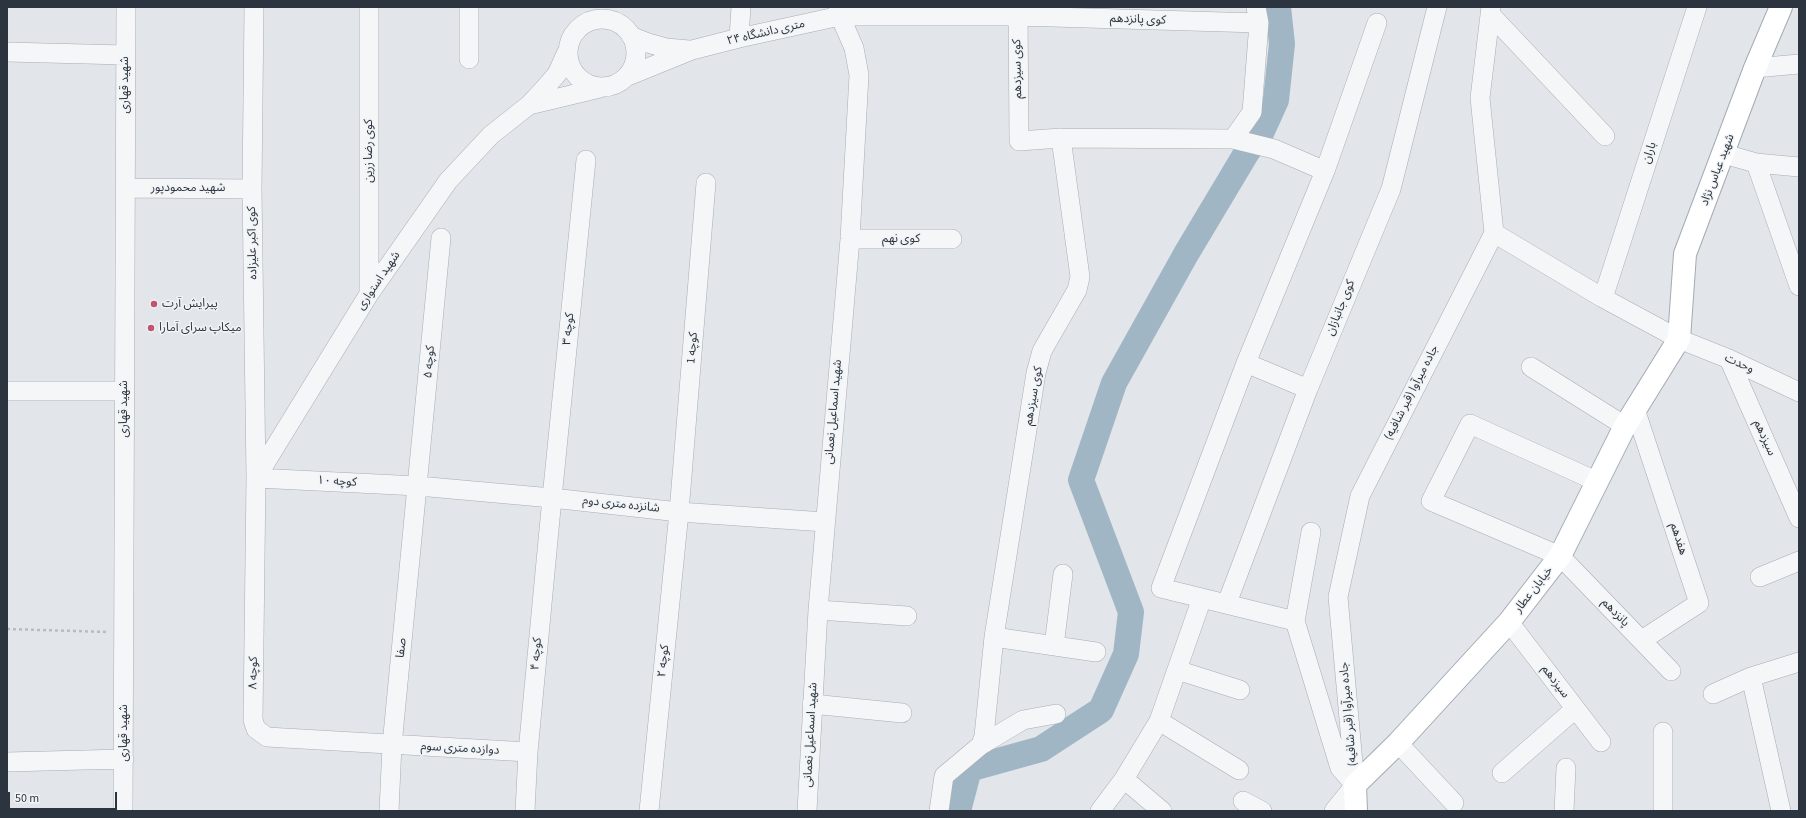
<!DOCTYPE html>
<meta charset="utf-8">
<style>
body{margin:0}
#map{position:relative;width:1806px;height:818px;overflow:hidden;background:#e2e5e9;font-family:"Source Sans 3",sans-serif}
canvas{display:block}
.frame{position:absolute;inset:0;border:8px solid #2c353f;pointer-events:none}
.scale{position:absolute;left:8px;top:792px;width:109px;height:18px;box-sizing:border-box;border:2px solid #2c353f;border-top:0;padding-left:5px;font-size:12px;line-height:14px;white-space:nowrap;color:#2c353f;-webkit-text-stroke:3px #f1f4f6;paint-order:stroke}
</style>
<div id="map">
<canvas width="1806" height="818"></canvas>
<div class="frame"></div>
<div class="scale">50 m</div>
</div>
<script>
const context = document.querySelector('canvas').getContext('2d');
context.lineJoin = 'round';
function poly(rows) {
  const path = new Path2D();
  for (const r of rows) {
    if (r.length === 3) {
      path.moveTo(r[0] + r[2], r[1]);
      path.arc(r[0], r[1], r[2], 0, 2 * Math.PI);
      continue;
    }
    path.moveTo(r[0], r[1]);
    for (let i = 2; i < r.length; i += 2) path.lineTo(r[i], r[i + 1]);
  }
  return path;
}
function trace(path, color, width, dash) {
  context.strokeStyle = color;
  context.lineWidth = width;
  context.lineCap = dash ? 'butt' : 'round';
  context.setLineDash(dash || []);
  context.stroke(path);
}
function drawText(font, color, halo, rows, align = 'center') {
  context.font = font + ' "Source Sans 3","Noto Sans Arabic",sans-serif';
  context.lineWidth = 3;
  context.setLineDash([]);
  context.textBaseline = 'middle';
  context.strokeStyle = halo;
  context.fillStyle = color;
  for (const [text, x, y, turn = 0] of rows) {
    context.save();
    context.translate(x, y);
    context.rotate((+turn || 0) * Math.PI / 180);
    context.textAlign = isNaN(turn) ? turn : align;
    if (halo) context.strokeText(text, 0, 0);
    context.fillText(text, 0, 0);
    context.restore();
  }
}
const river = poly([
 [958,811,969,769,1041,749,1101,710,1126,654,1131,612,1081,480,1114,383,1186,254,1247,152,1261,133,1276,100,1282,44,1278,7]
]);
const path = poly([
 [7,629,109,632]
]);
const minor = poly([
 [254,7,252,189,256,478,253,720,256,729,267,737,528,752],
 [469,7,469,59],
 [1490,14,1605,136],
 [602,53,34],
 [631,36,648,43,666,48,689,50],
 [739,38,741,7],
 [7,52,125,55],
 [1755,68,1799,64],
 [628,76,692,50,739,38,840,16,1018,16,1259,23],
 [529,105,600,88],
 [1061,138,1233,139,1274,149,1325,171],
 [1233,139,1252,112,1259,23,1256,7],
 [1724,154,1756,163,1799,167],
 [1756,163,1799,286],
 [125,188,252,189],
 [1494,233,1603,298,1679,339,1729,359,1799,392],
 [850,239,952,239],
 [369,294,369,7],
 [1603,298,1697,7],
 [1729,359,1799,518],
 [1246,363,1308,389],
 [1531,367,1625,426],
 [7,391,124,391],
 [1635,409,1699,603,1642,640],
 [256,478,418,486,552,498,679,512,825,522],
 [256,478,369,294,448,181,491,135,529,105,544,89,557,74,567,52],
 [1596,481,1470,424,1431,501,1560,556,1671,671],
 [1760,577,1799,561],
 [1227,603,1308,389,1391,189,1437,7],
 [818,610,907,616],
 [1295,621,1311,532],
 [1509,622,1601,742],
 [994,637,1096,652],
 [1054,646,1063,574],
 [1177,670,1240,690],
 [1751,677,1799,662],
 [1713,694,1751,677,1781,811],
 [812,704,902,713],
 [1159,721,1239,770],
 [1398,743,1454,803],
 [981,745,1023,720,1056,714],
 [7,762,124,759],
 [1502,773,1575,709],
 [1124,779,1162,811],
 [1355,785,1340,768,1295,621,1161,588,1246,363,1325,171,1377,23],
 [1355,785,1338,597,1360,496,1494,233,1480,98,1491,7],
 [1243,801,1262,811],
 [123,811,126,7],
 [389,811,392,745,441,238],
 [525,811,528,752,552,498,586,160],
 [649,811,679,512,706,183],
 [807,811,818,610,850,239,859,75,854,48,840,16,838,7],
 [939,811,944,776,981,745,984,736,994,637,1036,373,1042,351,1077,290,1080,277,1061,138,1019,141,1018,7],
 [1100,811,1124,779,1159,721,1202,598],
 [1334,811,1355,785],
 [1564,811,1566,768],
 [1663,811,1663,732]
]);
const major = poly([
 [1356,811,1355,785,1398,743,1509,622,1560,556,1625,426,1679,339,1685,254,1755,68,1781,7]
]);
const markers = [
 [154,304,4,"#c1546e"],
 [151,328,4,"#c1546e"]
];
const streetNames = [
 ["کوی پانزدهم",1138,20,2],
 ["۲۴ متری دانشگاه",766,33,-13],
 ["کوی سیزدهم",1018,69,-91],
 ["شهید قهاری",125,85,-90],
 ["کوی رضا زرین",369,151,-90],
 ["باران",1650,153,-72],
 ["شهید عباس نژاد",1718,170,-69],
 ["شهید محمودپور",188,188],
 ["کوی نهم",901,239],
 ["کوی اکبر علیزاده",253,243,-91],
 ["شهید استواری",379,281,-56],
 ["کوی جانبازان",1341,308,-68],
 ["کوچه ۳",569,329,-84],
 ["کوچه 1",693,348,-85],
 ["کوچه ۵",430,362,-85],
 ["وحدت",1739,364,25],
 ["جاده میرآوا (قبر شافیه)",1412,393,-63],
 ["کوی سیزدهم",1034,396,-80],
 ["شهید قهاری",124,409,-90],
 ["شهید اسماعیل نعمانی",834,412,-85],
 ["سیزدهم",1764,438,66],
 ["کوچه ۱۰",337,482,3],
 ["شانزده متری دوم",621,505,6],
 ["هفدهم",1678,539,72],
 ["خیابان عطار",1534,590,-52],
 ["پانزدهم",1615,613,46],
 ["صفا",402,648,-84],
 ["کوچه ۴",537,654,-85],
 ["کوچه ۲",664,661,-84],
 ["کوچه ۸",254,673,-89],
 ["سیزدهم",1555,682,53],
 ["جاده میرآوا (قبر شافیه)",1349,714,-95],
 ["شهید قهاری",124,733,-90],
 ["شهید اسماعیل نعمانی",811,735,-87],
 ["دوازده متری سوم",460,749,3]
];
const poiNames = [
 ["پیرایش آرت",162,304],
 ["میکاپ سرای آمارا",159,328]
];
trace(river, '#a1b6c5', 26);
trace(minor, '#a8adb3', 20);
trace(major, '#a2abb3', 24);
trace(path, '#b8bcc0', 2.5, [3, 3]);
trace(minor, '#f4f6f8', 19);
trace(major, '#fff', 22);
for (const [x, y, r, color] of markers) {
  const dot = new Path2D();
  dot.arc(x, y, r, 0, 2 * Math.PI);
  context.fillStyle = color;
  context.fill(dot);
  trace(dot, '#f1f4f6', 1.5);
}
drawText('12px', '#2c353f', '#f1f4f6', streetNames);
drawText('12px', '#2c353f', '#f1f4f6', poiNames, 'left');
</script>
